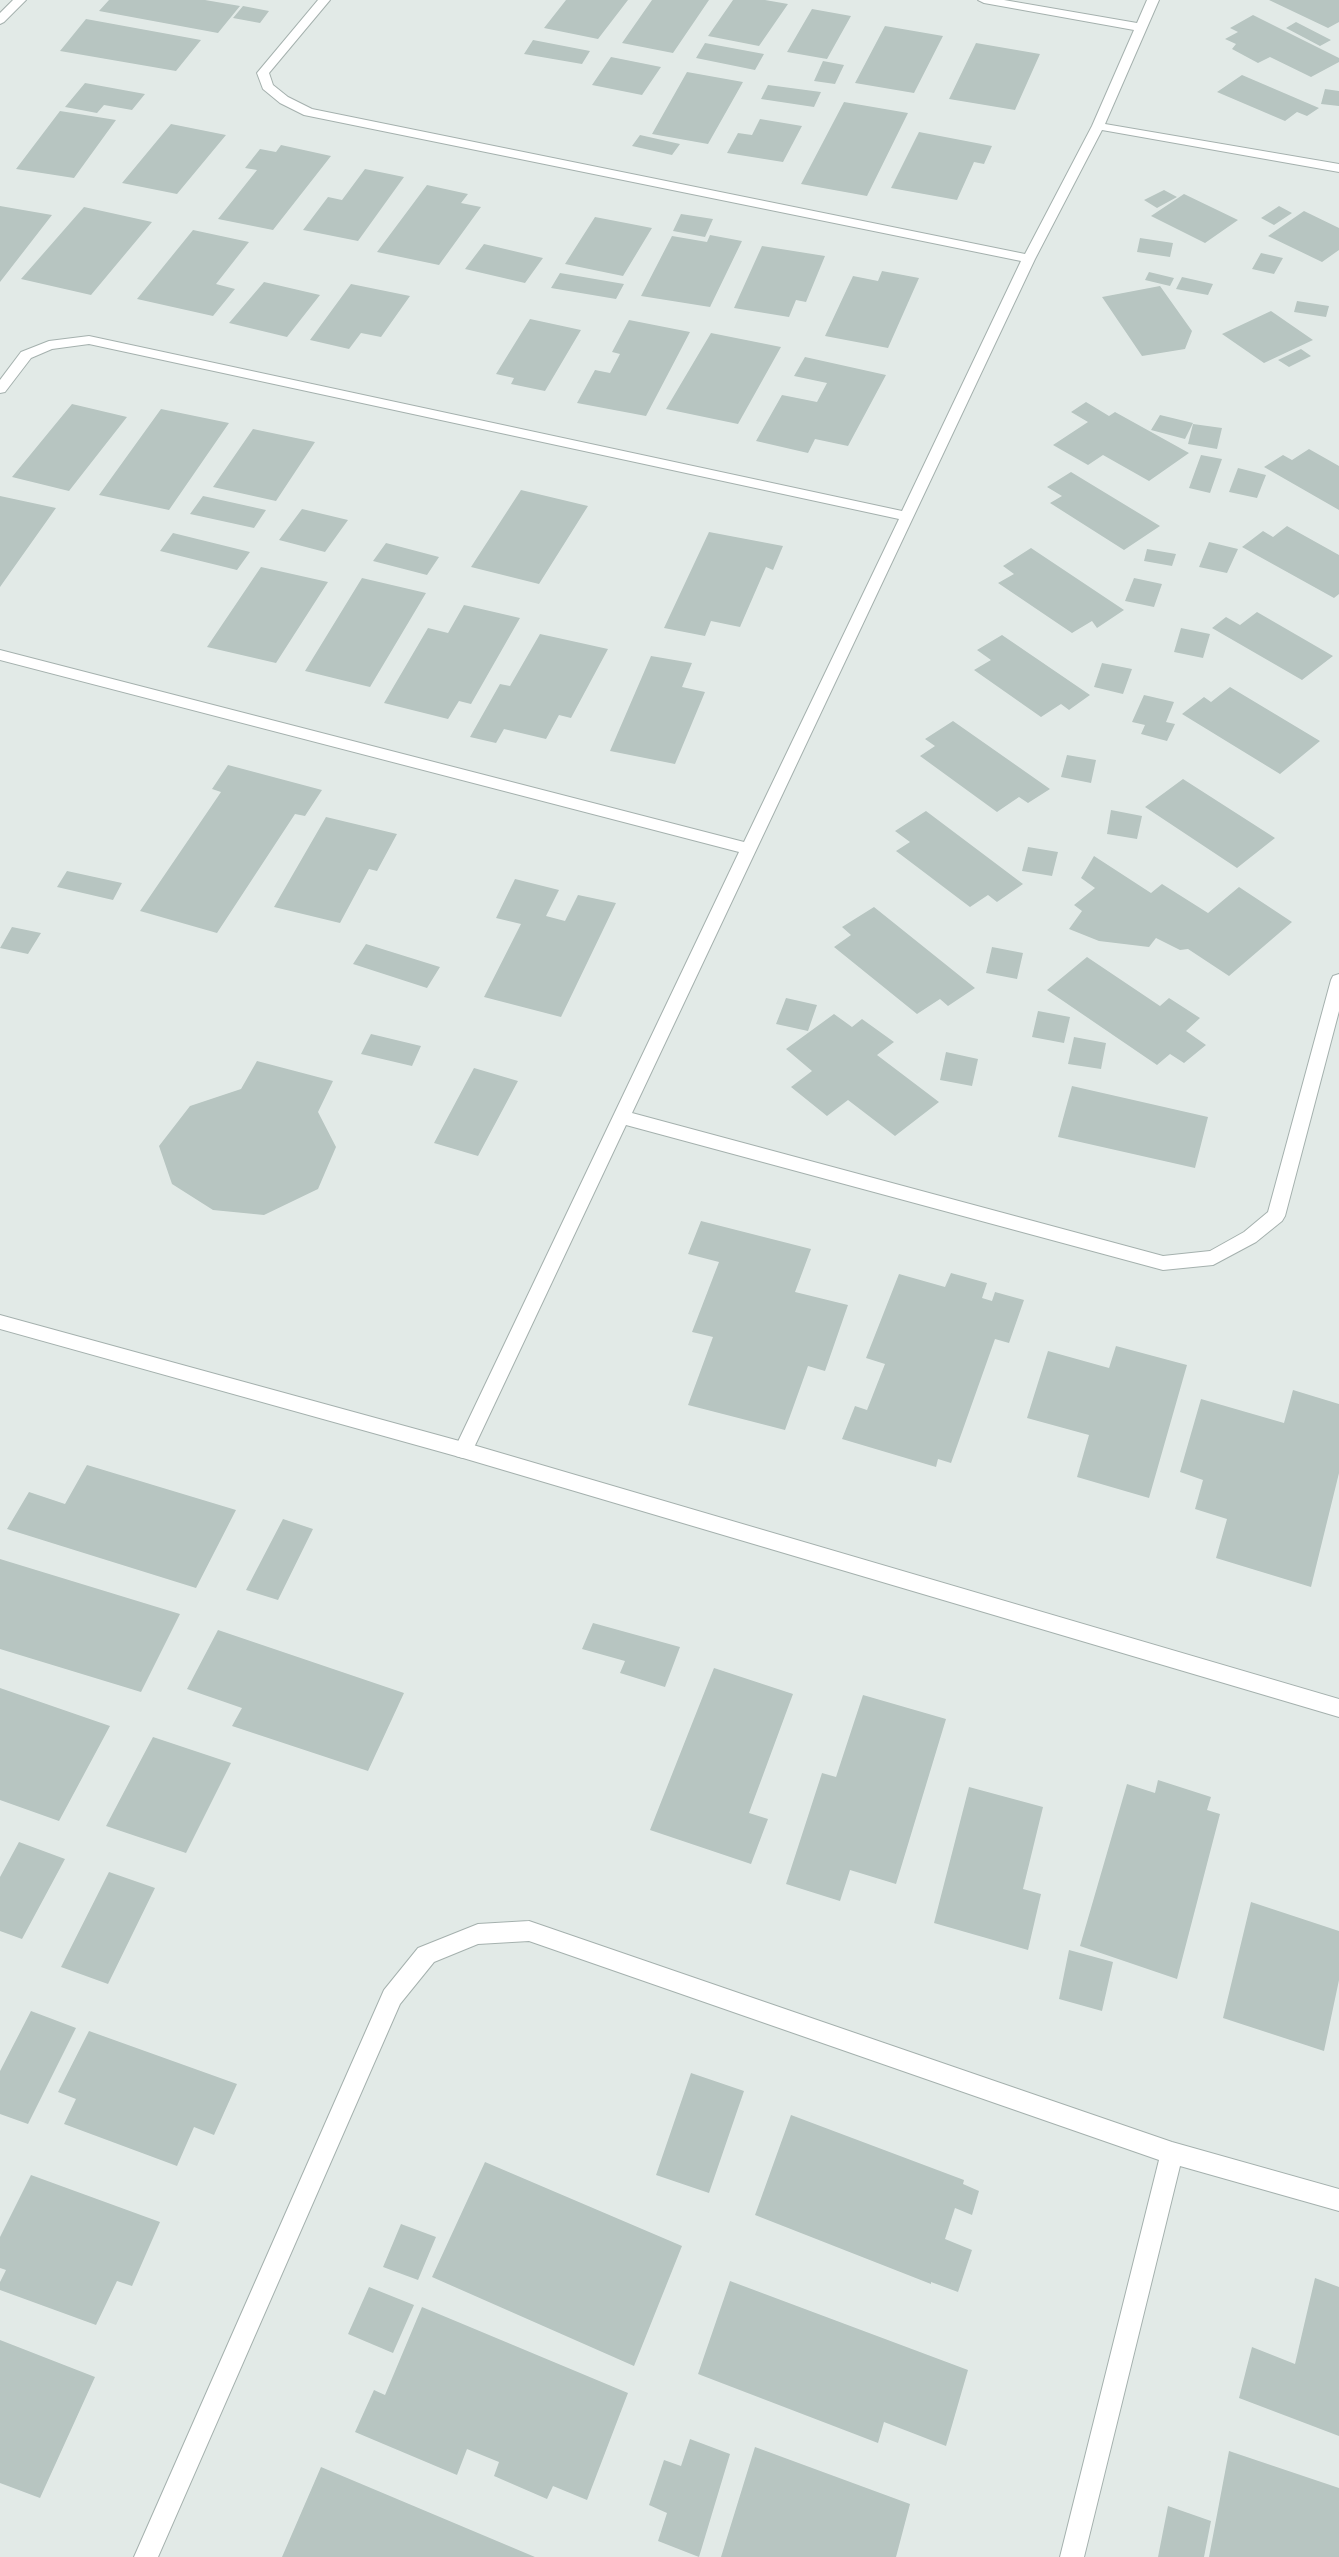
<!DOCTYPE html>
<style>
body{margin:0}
canvas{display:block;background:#e2eae7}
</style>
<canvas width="1339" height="2557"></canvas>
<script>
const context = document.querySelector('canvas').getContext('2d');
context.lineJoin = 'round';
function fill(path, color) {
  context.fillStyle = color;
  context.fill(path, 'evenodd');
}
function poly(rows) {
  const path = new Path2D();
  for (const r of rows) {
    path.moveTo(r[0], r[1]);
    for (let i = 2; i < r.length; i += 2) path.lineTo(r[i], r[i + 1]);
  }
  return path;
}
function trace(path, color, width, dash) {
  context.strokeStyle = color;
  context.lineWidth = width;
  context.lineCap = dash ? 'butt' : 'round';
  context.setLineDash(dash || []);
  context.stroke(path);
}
const building = poly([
 [109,0,205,0,240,6,218,33,99,11],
 [566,0,628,0,598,39,544,28],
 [652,0,709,0,673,53,622,43],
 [733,0,765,0,788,4,759,46,708,36],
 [1269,0,1339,0,1339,22,1328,28],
 [243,6,269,11,260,23,233,18],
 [812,9,851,16,827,59,787,52],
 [1253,15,1339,58,1339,62,1311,77,1270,57,1258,63,1232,49,1236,44,1225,39,1238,32,1230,28],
 [86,19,201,40,176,71,60,51],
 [1296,22,1331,40,1320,46,1286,28],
 [885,26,943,36,914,93,855,83],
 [533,40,590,51,582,64,524,54],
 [705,43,764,54,755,70,696,58],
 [976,43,1040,54,1015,110,949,99],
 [611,57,661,67,642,95,592,85],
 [823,61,844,65,835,84,814,81],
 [687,72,743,82,708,144,652,134],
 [1242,75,1319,108,1307,116,1297,112,1285,121,1217,92],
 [85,83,145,94,132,110,104,105,97,113,65,107],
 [768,85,821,92,814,107,761,99],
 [1325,89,1339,91,1339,106,1321,104],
 [844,102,908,113,867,196,801,184],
 [60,111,116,120,74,178,16,169],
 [760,119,802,126,783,162,727,153,738,133,752,135],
 [171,124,226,135,177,194,122,183],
 [919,132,992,146,984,164,974,162,957,200,891,188],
 [640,135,680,144,672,155,632,146],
 [281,145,331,156,273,230,218,219,257,170,245,168,260,149,276,152],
 [365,169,404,177,358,241,303,230,328,197,342,200],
 [427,185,468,194,461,203,481,207,439,265,377,252],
 [1164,190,1177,197,1157,208,1144,200],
 [1184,194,1238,220,1205,243,1151,216],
 [0,206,52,215,0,282],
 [1279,206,1292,213,1274,225,1261,218],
 [84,207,152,222,91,295,21,279],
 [1304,211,1339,228,1339,250,1322,262,1268,236],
 [681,214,713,219,705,237,673,231],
 [595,217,652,228,623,276,565,264],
 [193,230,249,242,216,284,235,289,213,316,137,299],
 [710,235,742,241,710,307,641,296,672,236,707,242],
 [1140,238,1173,243,1170,257,1137,252],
 [484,244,543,258,525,283,465,269],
 [762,246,825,256,806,302,796,300,789,317,734,308],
 [1261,253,1283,258,1274,274,1252,269],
 [882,271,919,278,888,348,825,336,853,276,878,281],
 [1149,272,1174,278,1170,286,1145,280],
 [560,273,624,284,616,299,551,288],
 [1182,277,1213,284,1208,295,1176,289],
 [264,282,320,295,287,337,229,323],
 [351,284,410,296,381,337,361,333,349,349,310,340],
 [1160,286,1192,331,1185,349,1142,356,1102,297],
 [1297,301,1329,306,1326,317,1294,312],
 [1271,311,1313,340,1264,363,1222,334],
 [530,319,581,330,545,391,511,384,514,378,496,374],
 [629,320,690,332,646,416,577,403,595,370,610,373,620,354,612,352],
 [711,333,781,347,738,424,666,409],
 [1301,349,1311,356,1289,367,1278,360],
 [805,357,886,375,848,446,815,439,808,453,756,441,782,395,817,402,827,383,794,376],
 [1086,402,1109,416,1115,412,1189,453,1149,481,1103,455,1088,465,1053,445,1088,422,1071,412],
 [72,404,127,417,69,491,12,477],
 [161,409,229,423,169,510,99,495],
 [1160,415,1193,423,1185,439,1151,430],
 [1193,424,1222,428,1217,449,1188,444],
 [253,429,315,442,276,501,213,487],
 [1309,449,1339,466,1339,510,1264,467,1283,455,1292,460],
 [1201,455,1222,459,1210,493,1189,488],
 [1238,468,1266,475,1257,498,1229,492],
 [1071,472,1160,526,1124,550,1050,503,1062,496,1047,487],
 [521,490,588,506,539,584,471,567],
 [0,496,56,508,0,587],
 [203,496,266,510,254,528,190,514],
 [302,509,348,520,325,552,279,540],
 [1287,526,1339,555,1339,594,1334,598,1242,547,1263,531,1273,537],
 [709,532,783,546,773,570,766,567,740,627,711,621,705,636,664,628],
 [173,533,250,552,237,570,160,551],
 [1209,542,1238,549,1227,573,1199,567],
 [386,543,439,557,427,575,373,561],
 [1031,548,1124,610,1097,628,1092,621,1072,633,998,583,1014,574,1003,566],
 [1147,549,1176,554,1172,566,1144,561],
 [261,567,328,582,276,663,207,647],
 [362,578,426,593,370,687,305,671],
 [1134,578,1162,584,1154,607,1125,601],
 [464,605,520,618,471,704,459,701,448,719,384,703,428,628,448,633],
 [1257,612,1333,656,1302,680,1212,628,1226,617,1240,625],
 [1181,628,1210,634,1203,658,1174,652],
 [540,634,608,649,571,718,559,715,546,739,504,729,496,743,470,737,500,684,510,686],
 [1002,635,1090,695,1069,710,1061,704,1041,717,974,670,991,660,977,650],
 [651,656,692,663,682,687,705,692,675,764,610,751],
 [1102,663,1132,669,1123,694,1094,687],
 [1230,687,1320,741,1280,774,1182,714,1204,697,1211,702],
 [1144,695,1174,702,1166,722,1175,724,1167,741,1141,734,1145,725,1132,722],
 [953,721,1050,789,1028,803,1019,797,997,812,920,756,935,746,925,739],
 [1067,755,1096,760,1091,783,1061,777],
 [228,765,322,790,305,816,295,814,217,933,140,911,221,792,212,789],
 [1183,779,1275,838,1237,868,1145,807],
 [1111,810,1142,816,1137,839,1107,834],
 [926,811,1023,884,997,902,988,895,970,907,896,851,910,842,895,831],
 [326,817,397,834,377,871,369,869,340,923,274,907],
 [1028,847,1058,852,1052,876,1022,871],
 [1094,856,1151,893,1162,884,1208,913,1239,887,1292,922,1229,976,1188,949,1180,950,1156,938,1149,947,1099,941,1069,929,1082,911,1074,905,1095,888,1081,878],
 [67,871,122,883,113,900,57,887],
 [515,879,559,890,546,916,565,921,578,895,616,903,561,1017,484,997,521,924,496,918],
 [874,907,975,988,948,1006,940,999,917,1014,834,947,851,935,842,927],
 [12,927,41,933,28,954,0,948],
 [366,944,440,967,427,988,353,964],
 [992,947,1023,953,1017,979,986,973],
 [1087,957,1160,1006,1169,998,1200,1018,1186,1031,1206,1045,1184,1063,1170,1054,1157,1065,1047,990],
 [786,998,817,1005,808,1031,776,1024],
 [1038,1011,1070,1017,1064,1043,1032,1037],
 [834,1014,852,1027,862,1019,894,1042,877,1055,939,1102,895,1136,848,1100,827,1116,791,1087,812,1071,786,1049],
 [371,1034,421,1046,412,1066,361,1054],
 [1074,1037,1106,1043,1101,1069,1068,1064],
 [946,1052,978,1059,972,1086,940,1080],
 [257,1061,333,1081,318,1112,336,1147,318,1189,264,1215,213,1210,172,1184,159,1146,190,1106,241,1089],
 [474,1068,518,1081,478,1156,434,1143],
 [1072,1086,1208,1117,1195,1168,1058,1137],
 [701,1221,811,1249,795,1292,848,1305,825,1371,808,1366,785,1430,688,1405,713,1337,692,1332,719,1262,688,1254],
 [951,1273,987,1283,982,1298,992,1301,995,1292,1024,1300,1009,1343,995,1339,951,1463,938,1459,936,1467,842,1439,855,1406,867,1410,885,1364,866,1358,899,1274,945,1287],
 [1116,1346,1187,1365,1149,1498,1077,1477,1089,1435,1027,1418,1048,1351,1109,1368],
 [1293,1390,1339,1404,1339,1473,1311,1587,1216,1558,1227,1519,1195,1509,1203,1480,1180,1472,1201,1399,1284,1423],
 [87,1465,236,1510,196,1588,7,1529,29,1492,65,1504],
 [283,1519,313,1529,278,1600,246,1590],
 [0,1559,180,1614,141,1692,0,1649],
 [593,1623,680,1647,665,1687,620,1673,625,1661,582,1649],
 [218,1630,404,1693,368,1771,232,1726,242,1708,187,1689],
 [714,1668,793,1694,749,1813,768,1819,751,1864,650,1830],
 [0,1688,110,1726,59,1821,0,1800],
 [863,1695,946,1719,896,1884,850,1870,840,1901,786,1884,822,1773,836,1777],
 [153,1737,231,1763,186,1853,106,1826],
 [1158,1780,1211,1797,1207,1810,1220,1814,1177,1979,1080,1946,1127,1784,1155,1793],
 [969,1787,1043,1807,1023,1889,1041,1894,1028,1950,934,1923],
 [19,1842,65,1859,22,1939,0,1931,0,1877],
 [109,1872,155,1888,108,1984,61,1967],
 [1251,1902,1339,1931,1339,1980,1324,2051,1223,2018],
 [1069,1950,1113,1962,1102,2011,1059,1999],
 [31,2011,76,2028,28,2124,0,2114,0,2071],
 [89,2031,237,2084,214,2135,194,2127,177,2166,64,2124,76,2099,58,2092],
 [691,2073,744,2091,709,2193,656,2175],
 [791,2115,964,2180,963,2184,979,2191,972,2215,955,2208,945,2239,972,2250,958,2292,931,2282,931,2284,755,2215],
 [485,2162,682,2246,634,2366,432,2277],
 [31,2175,160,2222,132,2286,117,2281,96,2325,0,2290,0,2282,6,2270,0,2268,0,2237],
 [401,2224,436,2237,418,2280,383,2267],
 [1315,2278,1339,2287,1339,2436,1239,2398,1252,2347,1295,2364],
 [730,2281,968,2370,946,2446,884,2422,878,2443,698,2374],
 [369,2287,414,2305,393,2353,348,2334],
 [422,2307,628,2393,587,2500,553,2486,547,2499,494,2476,499,2462,467,2449,457,2475,355,2432,374,2390,385,2395],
 [0,2340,95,2377,40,2498,0,2483],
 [690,2439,730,2454,699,2557,658,2541,667,2513,649,2505,664,2460,681,2466],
 [755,2447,910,2504,896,2557,721,2557],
 [1229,2451,1339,2488,1339,2557,1209,2557],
 [321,2467,535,2557,282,2557],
 [1168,2506,1211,2521,1204,2557,1158,2557]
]);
const minor = poly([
 [13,0,26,0,4,22,0,24,0,13,13,0],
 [318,0,330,0,269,73,273,85,288,97,312,109,1025,254,1092,126,1134,30,984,3,978,0,1004,0,1137,23,1147,0,1159,0,1105,124,1339,164,1339,172,1102,130,1035,259,632,1113,1163,1256,1210,1251,1244,1232,1268,1212,1331,980,1333,976,1339,974,1339,1011,1285,1216,1282,1221,1256,1242,1213,1265,1163,1270,626,1125,470,1456,463,1458,456,1456,454,1450,739,852,0,660,0,650,744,842,899,519,89,344,52,349,31,358,5,392,0,393,0,380,21,352,49,341,89,336,902,511,1021,261,304,115,280,103,263,89,257,73,318,0],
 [529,1921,1172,2142,1339,2189,1339,2211,1180,2166,1084,2557,1060,2557,1159,2160,529,1941,478,1944,434,1962,400,2004,158,2557,134,2557,384,1990,418,1948,478,1924,529,1921]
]);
const tertiary = poly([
 [0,1315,463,1442,1339,1699,1339,1717,463,1458,0,1329,0,1315]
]);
fill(building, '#b7c5c1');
trace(minor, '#a5b1ae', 2);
trace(tertiary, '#a5b1ae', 2);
fill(minor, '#fff');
fill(tertiary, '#fff');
</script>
